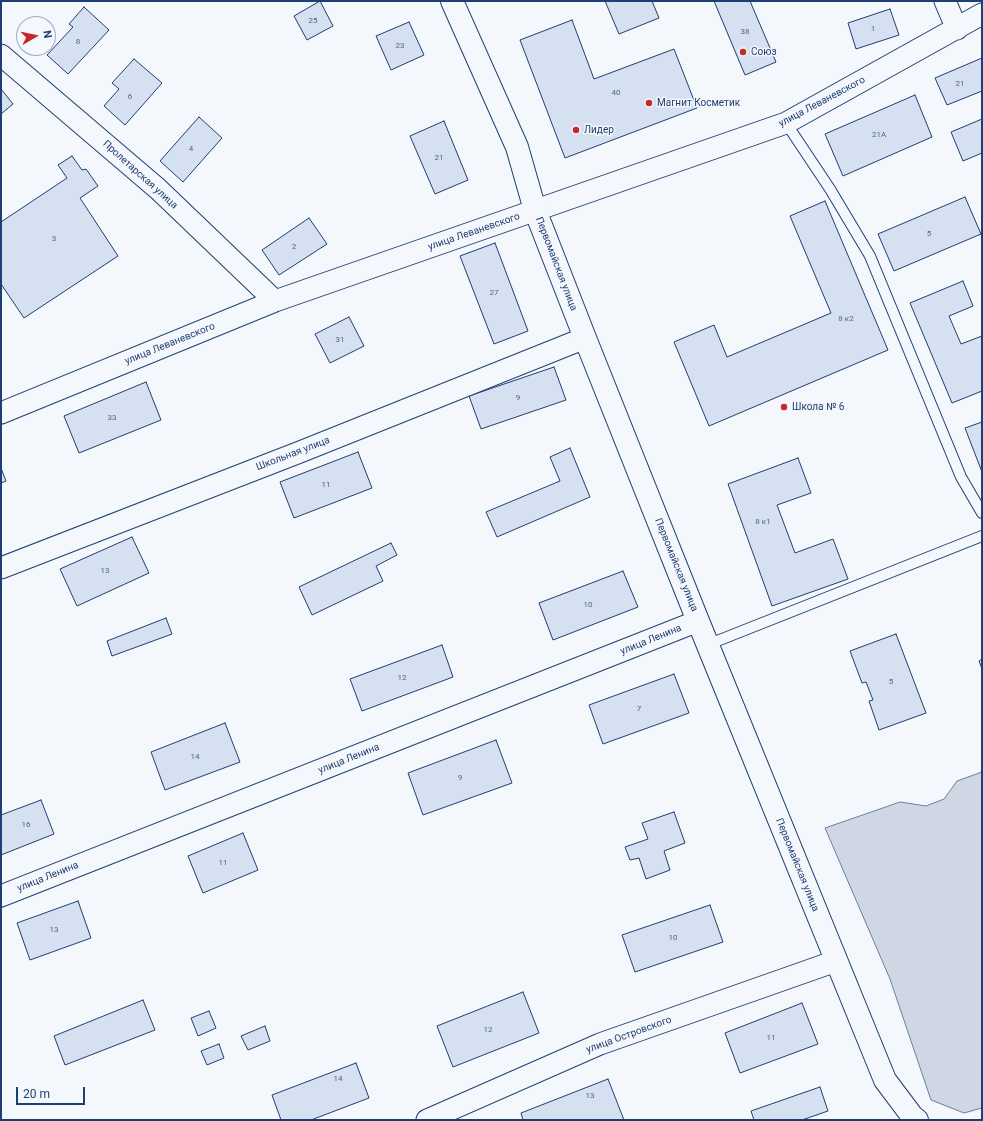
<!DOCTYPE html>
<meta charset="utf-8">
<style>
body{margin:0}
#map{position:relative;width:983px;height:1121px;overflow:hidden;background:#f4f7fb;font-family:Roboto,sans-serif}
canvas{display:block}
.frame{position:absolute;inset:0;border:2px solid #1d3f73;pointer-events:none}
.north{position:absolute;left:16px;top:16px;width:40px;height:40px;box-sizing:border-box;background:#f4f7fb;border:1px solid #9eadc5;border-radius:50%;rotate:81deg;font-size:11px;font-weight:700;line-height:16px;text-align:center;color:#1d3f73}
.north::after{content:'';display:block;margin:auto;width:14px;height:18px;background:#c62828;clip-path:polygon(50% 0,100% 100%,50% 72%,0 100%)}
.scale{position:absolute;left:16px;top:1087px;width:69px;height:18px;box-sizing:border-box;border:2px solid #1d3f73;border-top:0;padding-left:5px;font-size:12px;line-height:14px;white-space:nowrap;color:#1d3f73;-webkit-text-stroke:3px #f4f7fb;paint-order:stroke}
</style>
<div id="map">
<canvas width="983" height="1121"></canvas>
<div class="frame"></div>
<div class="north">N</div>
<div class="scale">20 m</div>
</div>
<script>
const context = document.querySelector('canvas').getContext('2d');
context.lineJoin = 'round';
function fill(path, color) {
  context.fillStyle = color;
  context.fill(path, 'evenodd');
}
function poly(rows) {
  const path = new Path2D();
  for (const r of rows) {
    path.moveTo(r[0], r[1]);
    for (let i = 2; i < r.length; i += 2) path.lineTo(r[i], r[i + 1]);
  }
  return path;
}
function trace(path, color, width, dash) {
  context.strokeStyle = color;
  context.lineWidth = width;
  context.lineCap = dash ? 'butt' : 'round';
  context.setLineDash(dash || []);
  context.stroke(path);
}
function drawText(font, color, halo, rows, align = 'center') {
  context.font = font + ' Roboto,sans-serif';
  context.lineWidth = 3;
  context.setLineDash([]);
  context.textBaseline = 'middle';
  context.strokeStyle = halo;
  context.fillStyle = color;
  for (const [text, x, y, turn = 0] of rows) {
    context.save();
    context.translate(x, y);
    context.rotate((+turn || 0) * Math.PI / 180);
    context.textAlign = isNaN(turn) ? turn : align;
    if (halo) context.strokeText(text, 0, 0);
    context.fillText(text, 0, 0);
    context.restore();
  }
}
const water = poly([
 [982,772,982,1108,964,1113,931,1100,890,979,825,828,900,802,926,806,944,799,957,781,982,772]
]);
const building = poly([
 [320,1,333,26,307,40,294,16,320,1],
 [605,1,652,1,659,18,619,34,605,1],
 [714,1,750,1,776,62,745,75,714,1],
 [84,7,109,30,68,74,47,55,73,27,69,24,84,7],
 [890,9,899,35,856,49,848,23,890,9],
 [572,20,594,79,674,49,697,108,565,158,520,40,572,20],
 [409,22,424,55,391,70,376,36,409,22],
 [982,58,982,91,947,105,935,78,982,58],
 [134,59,162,83,125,125,104,106,119,89,112,83,134,59],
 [1,89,13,104,1,114,1,89],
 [915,95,932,137,843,176,825,134,915,95],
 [199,117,222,138,183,182,160,161,199,117],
 [982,119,982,153,963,161,951,132,982,119],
 [444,121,468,180,435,194,410,136,444,121],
 [72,156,82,170,86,169,98,186,80,198,118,256,24,318,1,284,1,222,67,178,58,165,72,156],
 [965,197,981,234,894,271,878,234,965,197],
 [825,201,888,350,709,426,674,342,714,325,727,357,831,313,790,216,825,201],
 [309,218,327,244,279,275,262,250,309,218],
 [495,243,528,331,494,344,460,256,495,243],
 [963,281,973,306,949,316,961,344,982,336,982,391,952,403,910,303,963,281],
 [349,317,364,346,330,363,315,334,349,317],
 [554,367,566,400,481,429,469,396,554,367],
 [146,382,161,420,79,453,64,416,146,382],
 [982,422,982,472,965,428,982,422],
 [570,448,590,497,497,537,486,512,560,481,550,457,570,448],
 [358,452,372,488,294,518,280,482,358,452],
 [798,458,811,493,777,505,795,553,833,539,848,579,772,606,728,484,798,458],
 [1,468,6,481,1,483,1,468],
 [132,537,149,573,77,606,60,569,132,537],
 [391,543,397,555,376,566,383,581,312,615,299,587,391,543],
 [623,571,638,607,553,640,539,603,623,571],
 [166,618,172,634,112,656,107,641,166,618],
 [896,634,926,713,879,730,869,701,873,700,866,682,862,683,850,651,896,634],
 [442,645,453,677,362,711,350,679,442,645],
 [982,659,982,669,979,661,982,659],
 [674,674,689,713,603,744,589,705,674,674],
 [225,723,240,762,165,790,151,752,225,723],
 [496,740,512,783,423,815,408,773,496,740],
 [41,800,54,834,1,855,1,815,41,800],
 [674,812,685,843,664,851,670,870,646,879,639,858,630,860,625,847,648,839,642,823,674,812],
 [243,833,258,870,203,893,188,856,243,833],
 [78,901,91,938,30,960,17,923,78,901],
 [710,905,723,942,635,972,622,935,710,905],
 [523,992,539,1033,453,1067,437,1026,523,992],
 [143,1000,155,1030,65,1065,54,1036,143,1000],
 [802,1003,818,1044,740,1073,725,1033,802,1003],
 [209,1011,216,1028,198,1036,191,1018,209,1011],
 [265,1026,270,1041,248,1050,241,1036,265,1026],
 [219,1044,224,1058,207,1065,201,1051,219,1044],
 [356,1063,369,1098,311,1120,281,1120,272,1095,356,1063],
 [608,1079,624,1120,523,1120,521,1113,608,1079],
 [820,1087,828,1111,802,1120,754,1120,751,1111,820,1087]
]);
const lane = poly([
 [786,123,830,189,870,256,961,477,982,513],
 [707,645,982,536]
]);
const street = poly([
 [945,1,957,29],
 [1,55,158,189,275,301],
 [1,413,275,301,786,123,982,14],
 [1,568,300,452,585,338],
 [1,896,698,621],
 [427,1120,600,1044,836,961]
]);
const primary = poly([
 [452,1,517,147,535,210,585,338,698,621,885,1080,912,1116,917,1120]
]);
const markers = [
 [743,52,4,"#c62828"],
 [649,103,4,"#c62828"],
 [576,130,4,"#c62828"],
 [784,407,4,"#c62828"]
];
const numberNames = [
 ["25",313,21],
 ["1",873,29],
 ["38",745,32],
 ["8",78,42],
 ["23",400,46],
 ["21",960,84],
 ["40",616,93],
 ["6",130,97],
 ["21А",879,135],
 ["4",191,149],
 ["21",439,158],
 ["5",929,234],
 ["3",54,239],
 ["2",294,247],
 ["27",494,293],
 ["8 к2",846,319],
 ["31",340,340],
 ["9",518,398],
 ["33",112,418],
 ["11",326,485],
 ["8 к1",763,522],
 ["13",105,571],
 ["10",588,605],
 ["12",402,678],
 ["5",891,682],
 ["7",639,709],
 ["14",195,757],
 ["9",460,778],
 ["16",26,825],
 ["11",223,863],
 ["13",54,930],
 ["10",673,938],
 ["12",488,1030],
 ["11",771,1038],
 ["14",338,1079],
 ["13",590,1096]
];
const poiNames = [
 ["Союз",751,52],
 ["Магнит Косметик",657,103],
 ["Лидер",584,130],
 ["Школа № 6",792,407]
];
const streetNames = [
 ["улица Леваневского",822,102,-28],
 ["Пролетарская улица",140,175,42],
 ["улица Леваневского",474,232,-19],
 ["Первомайская улица",556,264,69],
 ["улица Леваневского",170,344,-22],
 ["Школьная улица",293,454,-21],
 ["Первомайская улица",676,565,68],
 ["улица Ленина",651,640,-22],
 ["улица Ленина",349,759,-22],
 ["Первомайская улица",797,865,68],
 ["улица Ленина",48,877,-22],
 ["улица Островского",629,1035,-20]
];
fill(water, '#cfd7e4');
trace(water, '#687fa3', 1);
fill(building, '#d5e0f0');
trace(building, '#1d3f73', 1);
trace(lane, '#1d3f73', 12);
trace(street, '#1d3f73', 23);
trace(primary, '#1d3f73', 24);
trace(lane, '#f4f7fb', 10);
trace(street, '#f4f7fb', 21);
trace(primary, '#f4f7fb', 22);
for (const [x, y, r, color] of markers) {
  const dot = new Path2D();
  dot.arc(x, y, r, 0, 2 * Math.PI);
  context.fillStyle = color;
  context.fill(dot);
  trace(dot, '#f4f7fb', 1.5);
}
drawText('8px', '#4b6792', null, numberNames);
drawText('10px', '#1d3f73', '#f4f7fb', poiNames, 'left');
drawText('10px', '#1d3f73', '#f4f7fb', streetNames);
</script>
